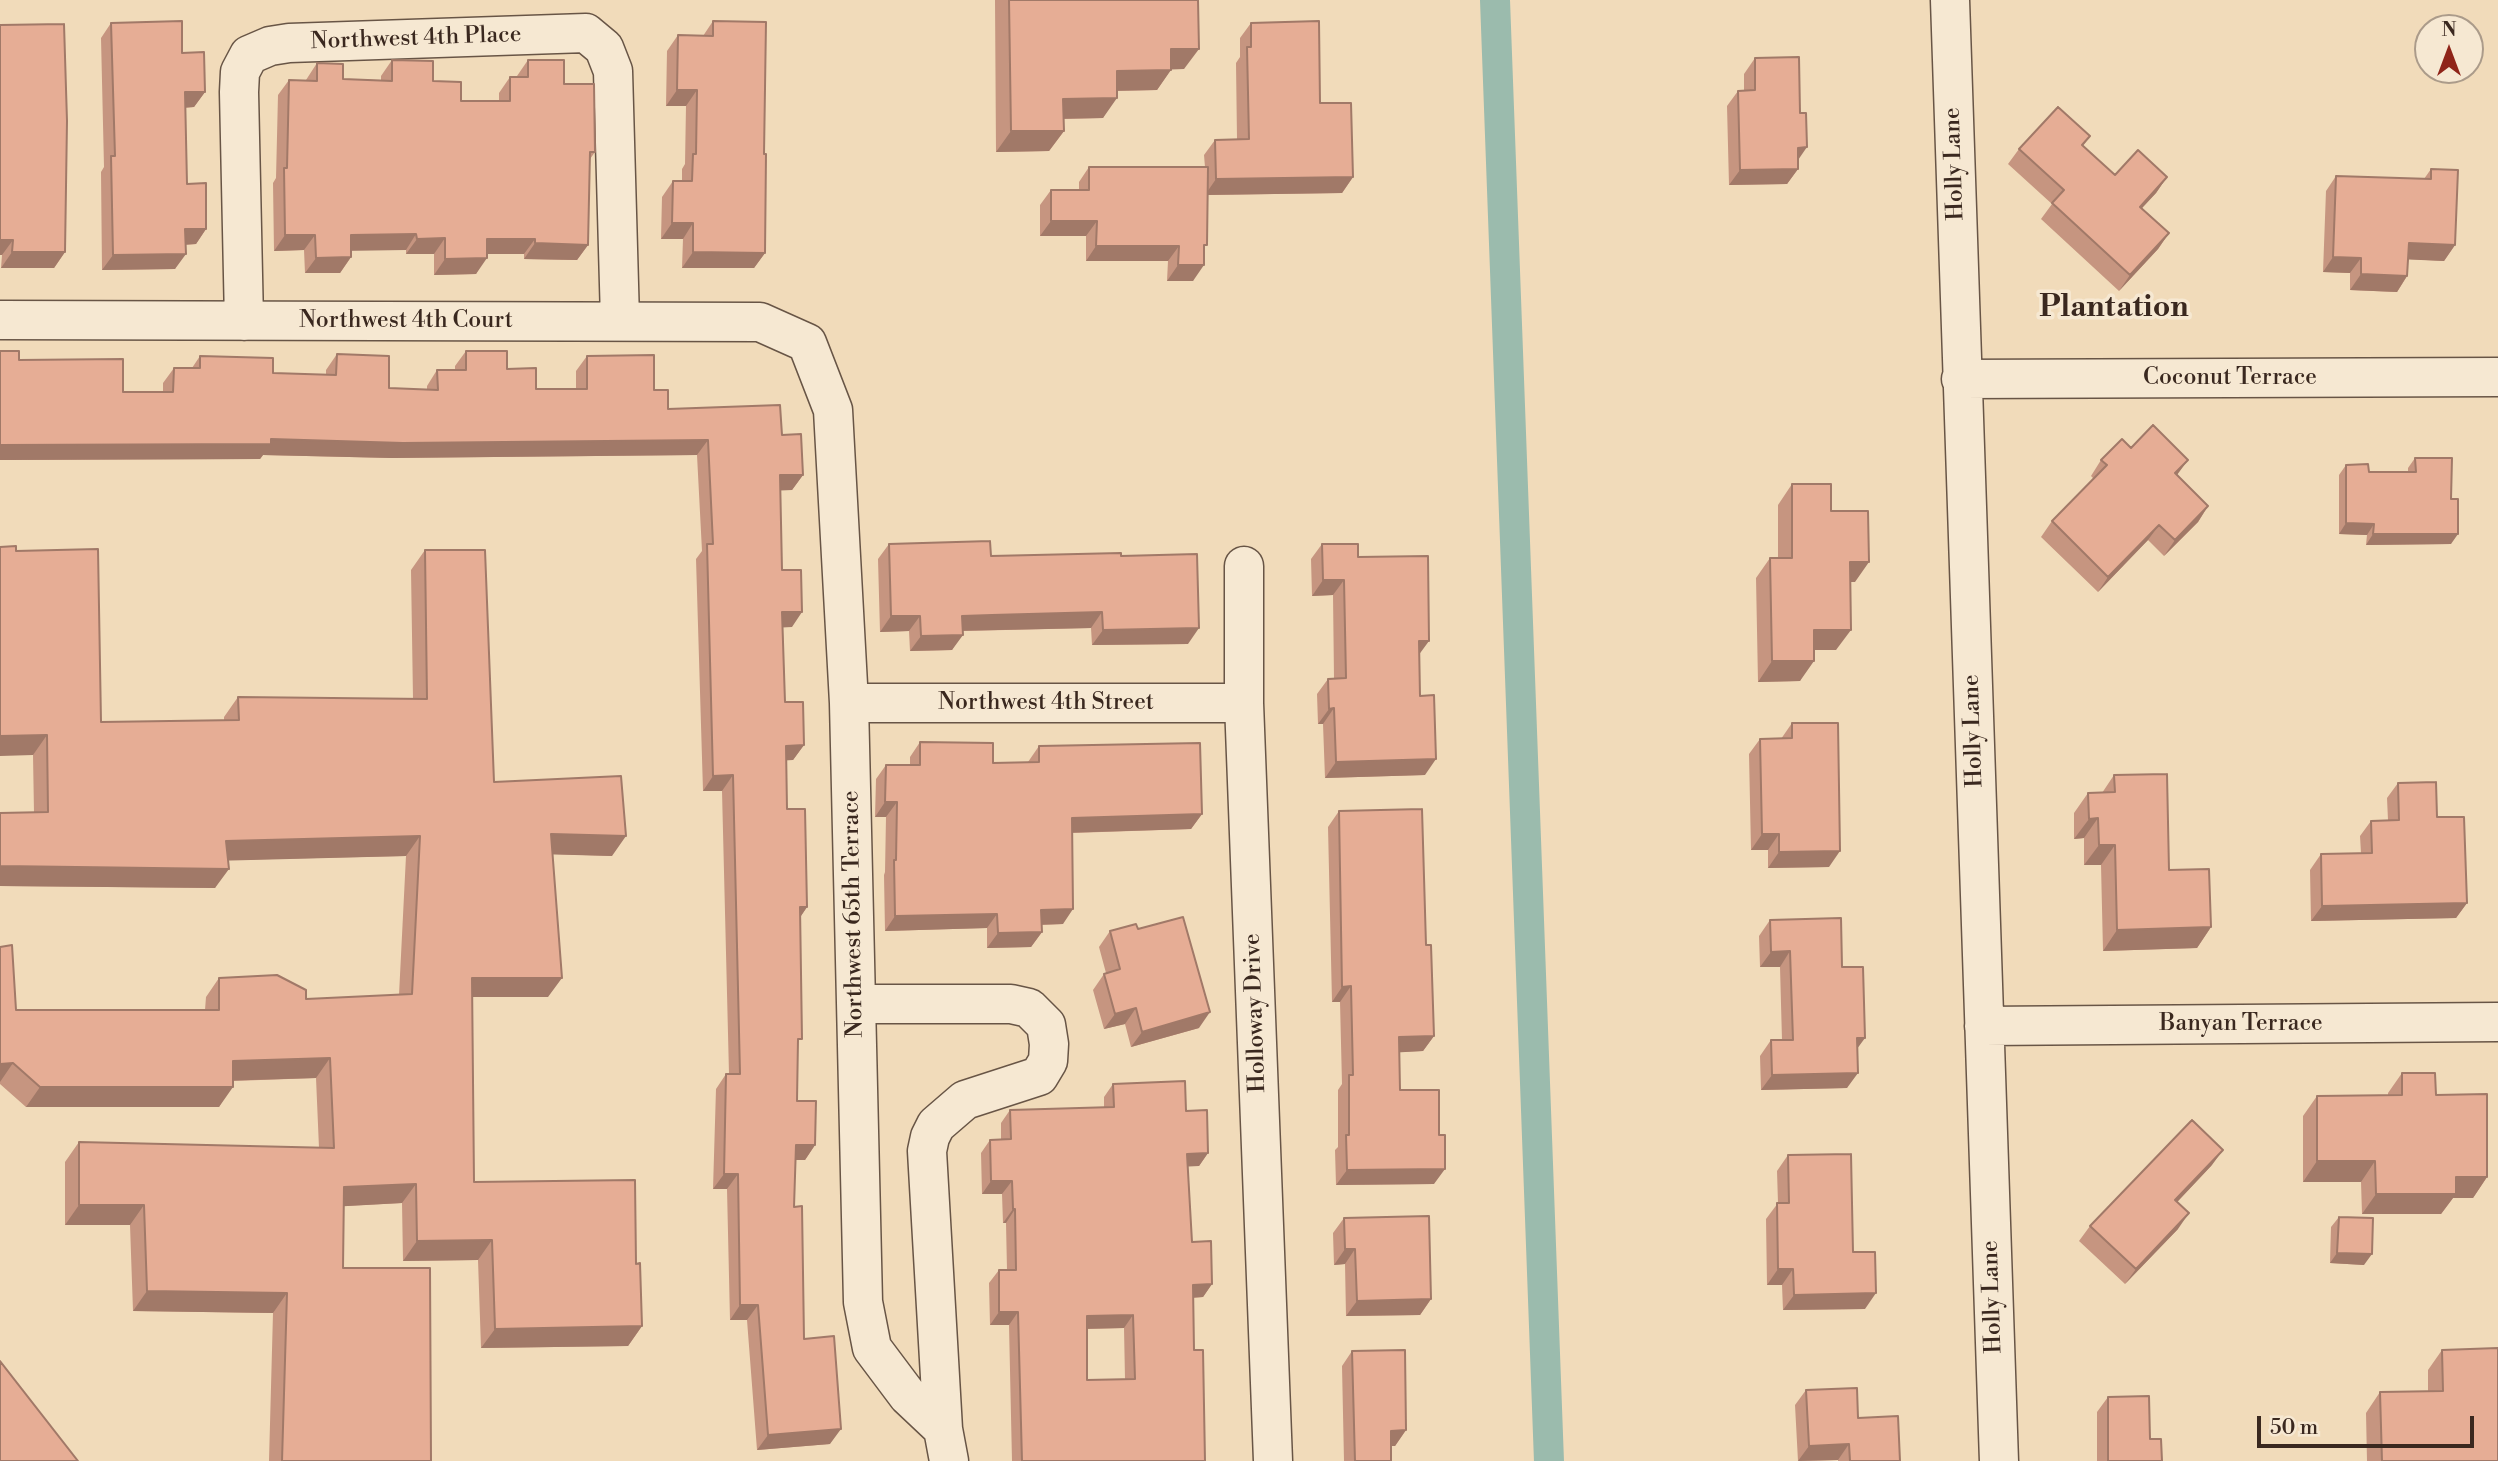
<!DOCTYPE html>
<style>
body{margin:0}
#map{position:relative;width:2498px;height:1461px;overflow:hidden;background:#f1dbba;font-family:"Libre Bodoni",serif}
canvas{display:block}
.north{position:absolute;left:2414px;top:14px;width:70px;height:70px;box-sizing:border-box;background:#f6e8d2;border:2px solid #ab9b8a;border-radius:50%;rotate:0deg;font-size:19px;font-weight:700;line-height:28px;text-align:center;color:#3a281f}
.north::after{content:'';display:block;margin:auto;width:24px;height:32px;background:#8f2418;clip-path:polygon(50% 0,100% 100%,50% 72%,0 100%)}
.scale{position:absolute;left:2257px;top:1416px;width:217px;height:32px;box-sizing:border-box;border:4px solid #3a281f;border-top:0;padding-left:9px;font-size:21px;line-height:24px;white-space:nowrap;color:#3a281f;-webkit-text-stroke:5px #f6e8d2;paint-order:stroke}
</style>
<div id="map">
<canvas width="2498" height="1461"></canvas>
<div class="north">N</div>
<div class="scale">50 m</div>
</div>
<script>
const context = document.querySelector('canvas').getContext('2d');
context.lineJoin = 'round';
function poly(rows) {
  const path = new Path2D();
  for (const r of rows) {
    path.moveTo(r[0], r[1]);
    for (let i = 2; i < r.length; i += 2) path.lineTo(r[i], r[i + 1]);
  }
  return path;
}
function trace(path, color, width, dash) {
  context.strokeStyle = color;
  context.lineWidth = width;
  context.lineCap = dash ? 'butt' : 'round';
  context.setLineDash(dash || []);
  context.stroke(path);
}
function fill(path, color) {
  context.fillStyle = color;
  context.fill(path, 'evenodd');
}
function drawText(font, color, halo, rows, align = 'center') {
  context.font = font + ' "Libre Bodoni",serif';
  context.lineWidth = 7;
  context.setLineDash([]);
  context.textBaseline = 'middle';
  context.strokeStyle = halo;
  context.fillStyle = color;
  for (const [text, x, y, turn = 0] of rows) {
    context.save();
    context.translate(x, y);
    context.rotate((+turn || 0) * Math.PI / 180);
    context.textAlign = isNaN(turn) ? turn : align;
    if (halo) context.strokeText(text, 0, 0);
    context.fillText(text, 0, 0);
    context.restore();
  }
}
const canal = poly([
 [1495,0,1549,1461]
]);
const minor = poly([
 [1950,0,1999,1461],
 [0,320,760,322,807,343,833,410,849,703,863,1302,872,1348,908,1396,943,1429,949,1461],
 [244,321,239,92,240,72,249,55,270,46,289,43,586,33,604,48,613,71,620,320],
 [1961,379,2498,377],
 [1244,566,1244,703,1273,1461],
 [849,703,1244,703],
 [856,1004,1011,1004,1029,1008,1046,1025,1049,1044,1048,1061,1039,1076,965,1100,936,1125,930,1137,927,1151,943,1429],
 [1984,1026,2498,1022]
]);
const wall = poly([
 [995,0,1198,0,1184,69,1171,69,1157,90,1117,91,1103,118,1063,119,1064,131,1049,151,996,152],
 [713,21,764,154,765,253,754,268,682,268,683,239,661,239,662,197,673,181,682,181,682,169,685,164,686,106,666,106,667,51,678,35,703,36],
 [111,23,182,53,205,92,194,107,185,108,187,184,206,229,196,244,186,245,175,269,102,270,101,172,104,167,101,38],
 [1251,23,1320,103,1353,177,1342,193,1208,195,1204,250,1193,281,1167,281,1168,261,1086,261,1086,236,1040,236,1040,205,1051,190,1079,190,1079,182,1089,167,1205,167,1204,155,1215,140,1237,139,1236,63,1240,57,1240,38],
 [0,25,65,252,54,268,1,268,2,255,0,255],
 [1755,58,1800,113,1798,169,1787,184,1729,185,1727,106,1738,91,1744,91,1744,74],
 [392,60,433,81,461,101,499,101,499,93,510,77,517,77,517,76,528,60,564,84,595,152,590,159,588,245,577,260,524,259,524,254,487,254,476,274,434,275,434,254,406,254,406,250,351,250,351,257,340,273,305,273,304,250,274,251,273,183,276,178,278,95,289,80,306,80,317,63,343,79,381,80,381,76],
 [2090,136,2083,146,2115,175,2167,177,2156,193,2142,208,2169,233,2158,249,2119,291,2041,219,2052,204,2008,164,2019,149],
 [2431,169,2455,245,2444,261,2408,259,2407,276,2397,292,2350,290,2350,273,2323,272,2326,191,2336,176,2424,179],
 [0,351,19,360,123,392,163,392,163,383,174,368,192,368,200,356,273,373,326,375,326,370,337,354,389,388,427,390,427,386,437,370,455,370,455,366,466,351,507,369,536,389,576,389,576,371,587,356,654,390,668,409,782,435,803,475,792,490,780,490,782,570,792,627,783,627,785,702,804,745,793,760,786,760,787,809,807,907,800,917,797,1101,815,1145,805,1160,795,1160,794,1207,804,1339,830,1444,757,1450,747,1320,730,1320,727,1189,713,1189,716,1089,726,1074,729,1074,722,791,703,791,696,559,702,551,697,455,392,458,263,455,260,459,0,460],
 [2131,448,2177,476,2208,506,2198,522,2164,556,2148,540,2098,592,2041,537,2052,521,2094,479,2091,476,2101,460],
 [2415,458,2451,544,2366,545,2367,535,2339,534,2339,475,2346,465,2369,472,2408,472,2408,468],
 [1792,484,1831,511,1855,582,1850,582,1836,650,1814,650,1800,681,1758,682,1756,578,1770,558,1778,558,1778,505],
 [889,544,991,556,1121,556,1188,644,1092,645,1091,628,963,631,952,650,910,651,909,631,880,632,878,559],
 [1322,544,1358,557,1419,654,1420,696,1425,775,1325,778,1323,724,1318,724,1317,694,1328,679,1334,678,1333,595,1312,596,1311,559],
 [425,550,494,782,612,856,553,854,548,997,472,997,474,1182,636,1264,642,1326,628,1346,481,1348,478,1260,403,1261,402,1203,344,1206,343,1268,431,1461,269,1461,273,1313,133,1311,130,1225,65,1225,65,1162,79,1142,319,1148,316,1078,233,1081,219,1107,26,1107,0,1084,0,947,16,1010,205,1010,206,997,219,978,306,999,399,995,406,856,228,860,215,888,0,886,0,813,34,813,33,755,16,551,101,722,224,720,224,717,238,697,413,699,411,570],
 [1792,723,1829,867,1768,868,1768,850,1751,850,1749,754,1760,739,1781,739],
 [920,742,993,763,1028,762,1039,746,1202,814,1191,829,1072,833,1063,924,1041,925,1042,932,1031,947,987,948,987,928,885,931,884,875,885,872,886,817,875,817,876,779,886,765,910,765,910,757],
 [2114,775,2169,870,2211,927,2197,948,2103,951,2101,865,2084,865,2084,838,2074,839,2074,813,2088,793,2102,793],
 [2398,783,2437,817,2467,903,2456,918,2311,921,2310,870,2321,854,2361,853,2360,836,2371,821,2388,820,2387,798],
 [1339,811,1426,945,1434,1036,1423,1051,1399,1052,1400,1090,1434,1184,1336,1185,1335,1150,1338,1147,1338,1090,1342,1084,1340,1002,1332,1002,1328,827],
 [1770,920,1842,967,1857,1049,1847,1088,1761,1090,1760,1056,1771,1040,1782,1040,1780,967,1760,967,1759,936],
 [1138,929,1199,1028,1131,1047,1125,1024,1104,1029,1093,990,1104,974,1106,973,1099,947,1110,931],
 [2402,1073,2436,1095,2487,1177,2473,1198,2453,1198,2441,1214,2362,1214,2361,1182,2303,1182,2303,1116,2317,1096,2388,1095,2388,1093],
 [1113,1084,1186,1111,1208,1153,1199,1166,1188,1166,1192,1242,1212,1284,1203,1297,1193,1298,1194,1350,1205,1461,1012,1461,1009,1325,990,1325,989,1283,999,1270,1007,1270,1006,1223,1003,1223,1002,1194,982,1194,981,1153,990,1140,1001,1139,1001,1123,1010,1110,1104,1108,1104,1097],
 [1124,1328,1125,1379,1087,1380,1087,1329],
 [1788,1155,1853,1252,1865,1309,1783,1310,1782,1285,1767,1285,1766,1219,1778,1203,1777,1171],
 [2212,1165,2177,1202,2178,1229,2125,1284,2079,1241,2090,1226],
 [2339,1217,2364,1265,2330,1263,2331,1227],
 [1344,1218,1431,1299,1420,1315,1346,1316,1345,1264,1334,1265,1333,1233],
 [2442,1350,2498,1461,2367,1461,2366,1413,2380,1392,2428,1391,2428,1370],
 [1352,1351,1406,1430,1395,1446,1391,1446,1391,1461,1344,1461,1342,1366],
 [1806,1390,1858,1418,1900,1461,1838,1461,1838,1460,1798,1461,1795,1405],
 [2108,1397,2162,1461,2097,1461,2097,1412]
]);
const shadedWall = poly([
 [1171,49,1199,49,1184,69,1157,70],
 [1171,70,1157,90,1103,91,1117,71],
 [677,90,697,90,686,106,666,106],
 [185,92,205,92,194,107,174,108],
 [1117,98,1103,118,1049,119,1063,99],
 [1011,131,1064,131,1049,151,996,152],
 [1807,147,1796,163,1798,148],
 [1798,169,1787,184,1729,185,1740,170],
 [1353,177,1342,193,1205,195,1216,179],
 [2167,177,2156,193,2129,222,2140,207],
 [1051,221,1097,221,1086,236,1040,236],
 [672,223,693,223,683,239,661,239],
 [185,229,206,229,196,244,175,245],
 [2169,233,2158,249,2119,291,2130,275],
 [416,234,406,250,340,251,351,235],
 [285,235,315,235,304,250,274,251],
 [445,238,434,254,406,254,417,239],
 [487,239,535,239,524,254,476,254],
 [0,240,13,240,2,255,0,255],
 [535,243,588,245,577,260,524,259],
 [2409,243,2455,245,2444,261,2398,259],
 [1096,246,1179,246,1168,261,1086,261],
 [12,252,65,252,54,268,1,268],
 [693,252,765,253,754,268,682,268],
 [186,254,175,269,102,270,113,255],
 [351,257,340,273,305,273,316,258],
 [2333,257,2361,258,2350,273,2323,272],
 [487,258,476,274,434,275,445,259],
 [1178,265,1204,265,1193,281,1167,281],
 [2361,274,2407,276,2397,292,2350,290],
 [271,439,708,440,697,455,392,458,263,455,260,459,0,460,0,445],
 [2188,460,2177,475,2175,473],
 [780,475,803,475,792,490,769,491],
 [2208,506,2198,522,2164,556,2175,540],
 [2346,523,2374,524,2367,535,2339,534],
 [2159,525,2148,540,2098,592,2108,577],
 [2373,534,2458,534,2451,544,2366,545],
 [1850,562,1869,562,1855,582,1836,582],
 [1323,580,1344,580,1333,595,1312,596],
 [782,612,802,612,792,627,772,628],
 [1102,612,1091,628,952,631,962,616],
 [891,616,920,616,909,631,880,632],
 [1199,628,1188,644,1092,645,1103,630],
 [1814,630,1851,630,1836,650,1800,650],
 [963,635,952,650,910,651,921,636],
 [1419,641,1429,641,1418,656],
 [1772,661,1814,661,1800,681,1758,682],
 [1334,708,1323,724,1318,724,1329,709],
 [47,735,33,755,0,756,0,736],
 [804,745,793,760,775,761,786,746],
 [1436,759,1425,775,1325,778,1336,762],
 [733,775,722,791,703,791,713,776],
 [885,802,897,802,886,817,875,817],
 [1202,814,1191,829,1061,833,1072,818],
 [2098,818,2084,838,2074,839,2089,819],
 [551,834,626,836,612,856,537,854],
 [1762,834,1779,834,1768,850,1751,850],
 [420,836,406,856,212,861,226,841],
 [2099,845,2115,845,2101,865,2084,865],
 [1840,851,1829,867,1768,868,1779,852],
 [0,866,229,869,215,888,0,886],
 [2467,903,2456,918,2311,921,2322,906],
 [800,907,807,907,797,922],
 [1073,909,1063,924,1031,925,1041,910],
 [997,914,987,928,885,931,895,916],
 [2211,927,2197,948,2103,951,2117,930],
 [1042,932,1031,947,987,948,998,933],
 [1790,951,1780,967,1760,967,1771,952],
 [472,978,562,978,548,997,458,997],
 [1351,986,1340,1002,1332,1002,1342,987],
 [1136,1008,1125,1024,1104,1029,1115,1014],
 [1210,1012,1199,1028,1131,1047,1142,1032],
 [1434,1036,1423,1051,1388,1053,1399,1037],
 [1857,1038,1865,1038,1854,1053],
 [330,1058,316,1078,219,1081,233,1061],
 [13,1063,0,1082,0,1064],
 [1858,1073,1847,1088,1761,1090,1772,1075],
 [40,1087,233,1087,219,1107,26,1107],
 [796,1145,815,1145,805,1160,785,1160],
 [2223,1150,2212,1165,2164,1216,2175,1200],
 [1208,1153,1199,1166,1178,1167,1187,1154],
 [2317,1161,2375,1161,2361,1182,2303,1182],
 [1445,1169,1434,1184,1336,1185,1347,1170],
 [724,1174,738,1174,727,1189,713,1189],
 [2456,1177,2487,1177,2473,1198,2453,1198,2441,1214,2362,1214,2376,1194],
 [991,1181,1012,1181,1002,1194,982,1194],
 [416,1184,402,1203,330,1207,344,1187],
 [79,1205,144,1205,130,1225,65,1225],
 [1013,1209,1015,1209,1006,1223,1003,1223],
 [2189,1213,2178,1229,2125,1284,2136,1269],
 [492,1240,478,1260,403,1261,417,1241],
 [1345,1249,1355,1249,1345,1264,1334,1265],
 [2337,1253,2372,1254,2364,1265,2330,1263],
 [1778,1269,1793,1269,1782,1285,1767,1285],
 [1212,1284,1203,1297,1184,1298,1193,1285],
 [147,1291,287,1293,273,1313,133,1311],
 [1876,1293,1865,1309,1783,1310,1794,1295],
 [1431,1299,1420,1315,1346,1316,1357,1301],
 [740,1305,758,1305,747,1320,730,1320],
 [999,1312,1018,1312,1009,1325,990,1325],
 [1133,1315,1124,1328,1077,1329,1087,1316],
 [642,1326,628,1346,481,1348,495,1329],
 [841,1429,830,1444,757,1450,768,1435],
 [1406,1430,1395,1446,1380,1446,1391,1431],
 [1849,1444,1838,1460,1798,1461,1809,1446]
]);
const building = poly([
 [1009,0,1198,0,1199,49,1171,49,1171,70,1117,71,1117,98,1063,99,1064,131,1011,131,1009,0],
 [182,21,182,53,204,52,205,92,185,92,187,184,206,183,206,229,185,229,186,254,113,255,111,156,115,156,111,23,182,21],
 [713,21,766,22,764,154,766,154,765,253,693,252,693,223,672,223,673,181,692,181,693,154,696,154,697,90,677,90,678,35,713,36,713,21],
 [1319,21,1320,103,1351,103,1353,177,1216,179,1215,140,1249,139,1247,47,1251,47,1251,23,1319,21],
 [64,24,67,121,65,252,12,252,13,240,0,240,0,25,64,24],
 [1799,57,1800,113,1806,113,1807,147,1798,148,1798,169,1740,170,1738,91,1755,90,1755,58,1799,57],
 [392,60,433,61,433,81,461,82,461,101,510,101,510,77,528,77,528,60,564,60,564,84,594,84,595,152,590,152,588,245,535,243,535,239,487,239,487,258,445,259,445,238,417,239,416,234,351,235,351,257,316,258,315,235,285,235,284,168,287,168,289,80,317,81,317,63,343,64,343,79,392,81,392,60],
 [2058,107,2090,136,2082,145,2115,175,2138,150,2167,177,2140,207,2169,233,2130,275,2052,203,2064,190,2019,149,2058,107],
 [1089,167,1208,167,1207,245,1204,245,1204,265,1178,265,1179,246,1096,246,1097,221,1051,221,1051,190,1089,190,1089,167],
 [2431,169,2458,170,2455,245,2409,243,2407,276,2361,274,2361,258,2333,257,2336,176,2431,179,2431,169],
 [0,351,19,351,19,360,123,359,123,392,173,392,174,368,200,368,200,356,273,358,273,373,336,375,337,354,389,356,389,388,438,390,437,370,466,370,466,351,507,351,507,369,536,368,536,389,587,389,587,356,654,355,654,390,668,390,668,409,780,405,782,435,801,434,803,475,780,475,782,570,801,570,802,612,782,612,785,702,803,702,804,745,786,746,787,809,805,809,807,907,800,907,802,1039,798,1039,797,1101,816,1101,815,1145,796,1145,794,1207,802,1206,804,1339,834,1336,841,1429,768,1435,758,1305,740,1305,738,1174,724,1174,726,1074,740,1074,733,775,713,776,707,544,713,544,708,440,403,443,271,439,271,444,0,445,0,351],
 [2153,425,2188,460,2175,473,2208,506,2175,540,2159,525,2108,577,2052,521,2107,465,2101,460,2122,439,2131,448,2153,425],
 [2415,458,2452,458,2451,499,2458,499,2458,534,2373,534,2374,524,2346,523,2346,465,2368,464,2369,472,2416,472,2415,458],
 [1792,484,1831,484,1831,511,1868,511,1869,562,1850,562,1851,630,1814,630,1814,661,1772,661,1770,558,1792,558,1792,484],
 [990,541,991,556,1121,553,1121,556,1197,554,1199,628,1103,630,1102,612,992,615,962,616,963,635,921,636,920,616,891,616,889,544,990,541],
 [1322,544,1358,544,1358,557,1428,556,1429,641,1419,641,1420,696,1434,695,1436,759,1336,762,1334,708,1329,709,1328,679,1346,678,1344,580,1323,580,1322,544],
 [16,546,16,551,98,549,101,722,239,720,238,697,427,699,425,550,485,550,494,782,621,776,626,836,551,834,562,978,472,978,474,1182,635,1180,636,1264,640,1263,642,1326,495,1329,492,1240,417,1241,416,1184,344,1187,343,1268,430,1268,431,1461,282,1461,287,1293,147,1291,144,1205,79,1205,79,1142,334,1148,330,1058,233,1061,233,1087,40,1087,13,1063,0,1064,0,947,12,945,16,1010,219,1010,219,978,277,975,306,990,306,999,412,994,420,836,226,841,229,869,0,866,0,813,48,812,47,735,0,736,0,547,16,546],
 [1792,723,1838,723,1840,851,1779,852,1779,834,1762,834,1760,739,1792,738,1792,723],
 [920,742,993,743,993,763,1039,762,1039,746,1200,743,1202,814,1072,818,1073,909,1041,910,1042,932,998,933,997,914,895,916,894,860,896,860,897,802,885,802,886,765,920,765,920,742],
 [2167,774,2169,870,2209,869,2211,927,2117,930,2115,845,2099,845,2098,818,2089,819,2088,793,2115,792,2114,775,2167,774],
 [2436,782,2437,817,2464,817,2467,903,2322,906,2321,854,2372,853,2371,821,2399,820,2398,783,2436,782],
 [1422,809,1426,945,1431,945,1434,1036,1399,1037,1400,1090,1439,1090,1439,1135,1445,1135,1445,1169,1347,1170,1346,1135,1349,1135,1349,1075,1353,1075,1351,986,1342,987,1339,811,1422,809],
 [1183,917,1210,1012,1142,1032,1136,1008,1115,1014,1104,974,1120,969,1110,931,1136,924,1138,929,1183,917],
 [1841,918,1842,967,1863,967,1865,1038,1857,1038,1858,1073,1772,1075,1771,1040,1793,1040,1790,951,1771,952,1770,920,1841,918],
 [2402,1073,2435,1073,2436,1095,2487,1094,2487,1177,2456,1177,2456,1194,2376,1194,2375,1161,2317,1161,2317,1096,2402,1095,2402,1073],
 [1185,1081,1186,1111,1207,1110,1208,1153,1187,1154,1192,1242,1211,1241,1212,1284,1193,1285,1194,1350,1203,1350,1205,1461,1022,1461,1018,1312,999,1312,999,1270,1016,1270,1015,1209,1013,1209,1012,1181,991,1181,990,1140,1011,1139,1010,1110,1114,1107,1113,1084,1185,1081],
 [1133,1315,1135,1379,1087,1380,1087,1316,1133,1315],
 [2192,1120,2223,1150,2175,1200,2189,1213,2136,1269,2090,1226,2192,1120],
 [1851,1154,1853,1252,1875,1252,1876,1293,1794,1295,1793,1269,1778,1269,1777,1203,1789,1203,1788,1155,1851,1154],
 [1429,1216,1431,1299,1357,1301,1355,1249,1345,1249,1344,1218,1429,1216],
 [2339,1217,2373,1218,2372,1254,2337,1253,2339,1217],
 [2498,1348,2498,1461,2382,1461,2380,1392,2443,1391,2442,1350,2498,1348],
 [1405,1350,1406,1430,1391,1431,1391,1461,1355,1461,1352,1351,1405,1350],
 [0,1361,78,1461,0,1461,0,1361],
 [1857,1388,1858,1418,1898,1416,1900,1461,1850,1461,1849,1444,1809,1446,1806,1390,1857,1388],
 [2149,1396,2150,1439,2161,1439,2162,1461,2108,1461,2108,1397,2149,1396]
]);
const streetNames = [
 ["Northwest 4th Place",416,39,-2],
 ["Holly Lane",1955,164,-92],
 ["Northwest 4th Court",406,321],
 ["Coconut Terrace",2230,378],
 ["Northwest 4th Street",1046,703],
 ["Holly Lane",1974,731,-92],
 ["Northwest 65th Terrace",854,914,-91],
 ["Holloway Drive",1256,1013,-92],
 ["Banyan Terrace",2241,1024],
 ["Holly Lane",1993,1297,-92]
];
const districtNames = [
 ["Plantation",2114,309]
];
trace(canal, '#9bbbad', 30);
trace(minor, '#685546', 41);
trace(minor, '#f6e8d2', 38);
fill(wall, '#c69580');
fill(shadedWall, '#a17968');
fill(building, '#e6ad95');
trace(building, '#a17968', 2);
drawText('23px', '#3a281f', '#f6e8d2', streetNames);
drawText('bold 30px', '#3a281f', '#f6e8d2', districtNames);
</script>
